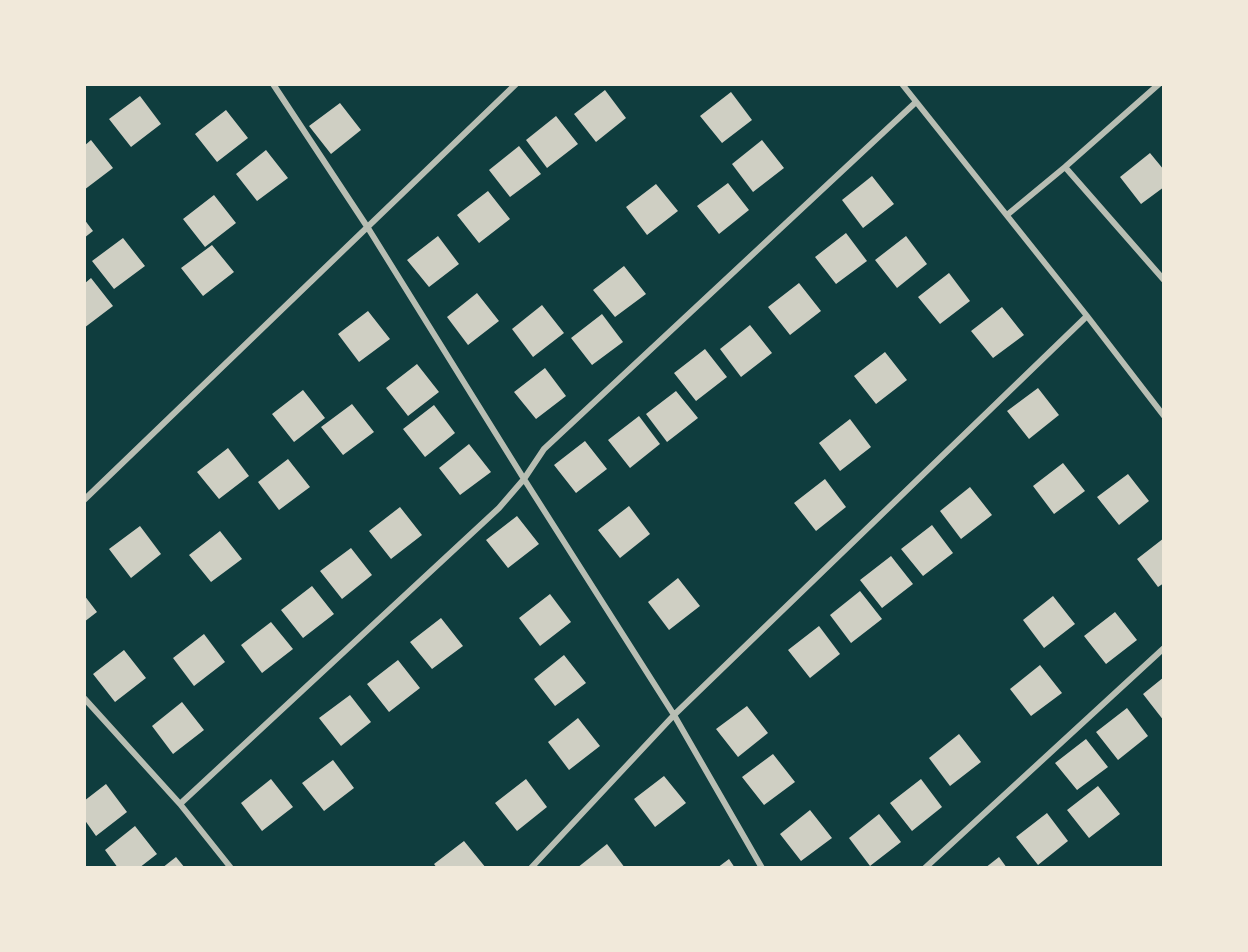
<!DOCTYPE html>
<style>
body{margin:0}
#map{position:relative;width:1248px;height:952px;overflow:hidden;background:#0f3d3e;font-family:Raleway,sans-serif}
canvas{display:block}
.frame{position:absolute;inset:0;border:86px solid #f1e9da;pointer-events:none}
</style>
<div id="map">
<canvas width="1248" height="952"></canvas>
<div class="frame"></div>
</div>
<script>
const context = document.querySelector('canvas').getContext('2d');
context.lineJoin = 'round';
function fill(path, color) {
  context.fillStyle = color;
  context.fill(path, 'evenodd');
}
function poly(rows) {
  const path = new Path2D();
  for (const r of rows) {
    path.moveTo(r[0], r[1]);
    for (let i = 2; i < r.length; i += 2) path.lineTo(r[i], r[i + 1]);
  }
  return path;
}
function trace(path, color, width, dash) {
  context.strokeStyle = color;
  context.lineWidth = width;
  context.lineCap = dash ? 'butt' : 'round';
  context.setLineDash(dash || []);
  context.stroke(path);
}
const building = poly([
 [605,90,626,118,596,142,574,114],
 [731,92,752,120,722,143,700,116],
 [140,96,161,124,131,147,109,119],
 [340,103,361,130,331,154,309,126],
 [226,110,248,138,217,162,195,134],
 [556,116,578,144,547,168,526,140],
 [91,140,113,168,84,190,84,146],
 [762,140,784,168,753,192,732,164],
 [519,146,541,174,510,197,489,170],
 [266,150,288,178,257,201,236,174],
 [1150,153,1164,170,1164,187,1141,204,1120,177],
 [872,176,894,204,863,228,842,200],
 [728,183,749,210,719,234,697,206],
 [656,184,678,211,647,235,626,207],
 [488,191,510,219,479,243,457,215],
 [214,195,236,223,205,247,183,219],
 [84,219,93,231,84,238],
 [846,233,867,261,836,284,815,257],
 [438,236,459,264,429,287,407,260],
 [906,236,927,264,897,288,875,260],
 [123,238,145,266,114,289,92,261],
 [212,245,234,272,203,296,181,268],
 [624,266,646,294,615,317,593,290],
 [949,273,970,301,940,324,918,297],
 [91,278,113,306,84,328,84,284],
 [799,283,821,311,790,335,768,307],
 [477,293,499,321,468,345,447,317],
 [542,305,564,333,533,357,512,329],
 [1002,307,1024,335,993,358,971,331],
 [368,311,390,339,359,362,338,334],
 [602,314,623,342,592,365,571,338],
 [750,325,772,353,741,377,720,349],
 [705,349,727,377,696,401,674,373],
 [885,352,907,380,876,404,854,376],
 [417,364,439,392,408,416,386,388],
 [545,368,566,396,536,419,514,392],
 [1038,388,1059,415,1029,439,1007,411],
 [303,390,325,418,294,442,272,414],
 [676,391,698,418,667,442,646,414],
 [352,404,374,432,343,455,321,427],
 [434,405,455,433,425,457,403,429],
 [639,416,660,444,630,468,608,440],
 [850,419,871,447,840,471,819,443],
 [585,441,607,469,576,493,554,465],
 [469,444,491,472,460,495,439,468],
 [228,448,249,476,219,499,197,472],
 [288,459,310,487,279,510,258,482],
 [1063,463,1085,491,1054,514,1033,486],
 [1128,474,1149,501,1119,525,1097,497],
 [825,479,846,507,816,531,794,503],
 [970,487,992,515,961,539,940,511],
 [629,506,650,534,620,558,598,530],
 [400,507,422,535,391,559,369,531],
 [517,516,539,544,508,568,486,540],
 [932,525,953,553,923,576,901,549],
 [140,526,161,554,131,578,109,549],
 [220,531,242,559,211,582,189,555],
 [1164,538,1164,583,1158,587,1137,559],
 [351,548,372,575,342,599,320,571],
 [891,556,913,584,882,608,860,580],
 [678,578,700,606,669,630,648,602],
 [312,586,334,614,303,638,281,610],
 [860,591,882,619,851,643,830,615],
 [550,594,571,622,540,646,519,618],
 [84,595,97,612,84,622],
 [1053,596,1075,624,1044,648,1023,620],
 [1115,612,1137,640,1106,664,1084,636],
 [441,618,463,646,432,669,410,642],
 [271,622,293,649,262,673,241,645],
 [819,626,840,654,810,678,788,650],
 [204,634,225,662,194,686,173,658],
 [124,650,146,678,115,702,93,674],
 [564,655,586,683,555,706,534,679],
 [398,660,420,688,389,712,367,684],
 [1040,665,1062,693,1031,716,1010,689],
 [1164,677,1164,721,1143,694],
 [350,695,371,722,341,746,319,718],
 [182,702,204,730,173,754,152,726],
 [747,706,768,733,738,757,716,729],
 [1127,708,1148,736,1118,760,1096,732],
 [578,718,600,746,569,770,548,742],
 [959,734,981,762,950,786,929,758],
 [1086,739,1108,767,1077,790,1055,763],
 [773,754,795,782,764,805,742,777],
 [333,760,354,788,324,811,302,783],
 [664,776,686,803,655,827,634,799],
 [271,779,293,807,262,831,241,803],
 [526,779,547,807,517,831,495,803],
 [921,779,942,807,912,831,890,803],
 [106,784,127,812,96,836,84,819,84,801],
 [1098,786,1120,814,1089,838,1067,810],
 [810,810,832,838,801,861,780,834],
 [1047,813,1068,841,1038,865,1016,837],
 [879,814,901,842,870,866,849,838],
 [135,826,157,854,139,868,118,868,105,850],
 [464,841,486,868,437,868,434,864],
 [607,844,625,868,577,868],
 [176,857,185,868,162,868],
 [999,857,1007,868,985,868],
 [729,859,735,868,717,868]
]);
const minor = poly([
 [273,84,368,228,524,479,674,715,762,868],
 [902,84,1087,316,1164,416],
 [1065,167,1164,280],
 [1007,215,1065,167,1159,84],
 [84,500,516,84],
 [84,698,180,804,231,868],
 [180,804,499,508,524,479,544,449,916,102],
 [531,868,674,715,1087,316],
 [925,868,1164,648]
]);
fill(building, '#cfcfc3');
trace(minor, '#b8beb3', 6);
</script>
